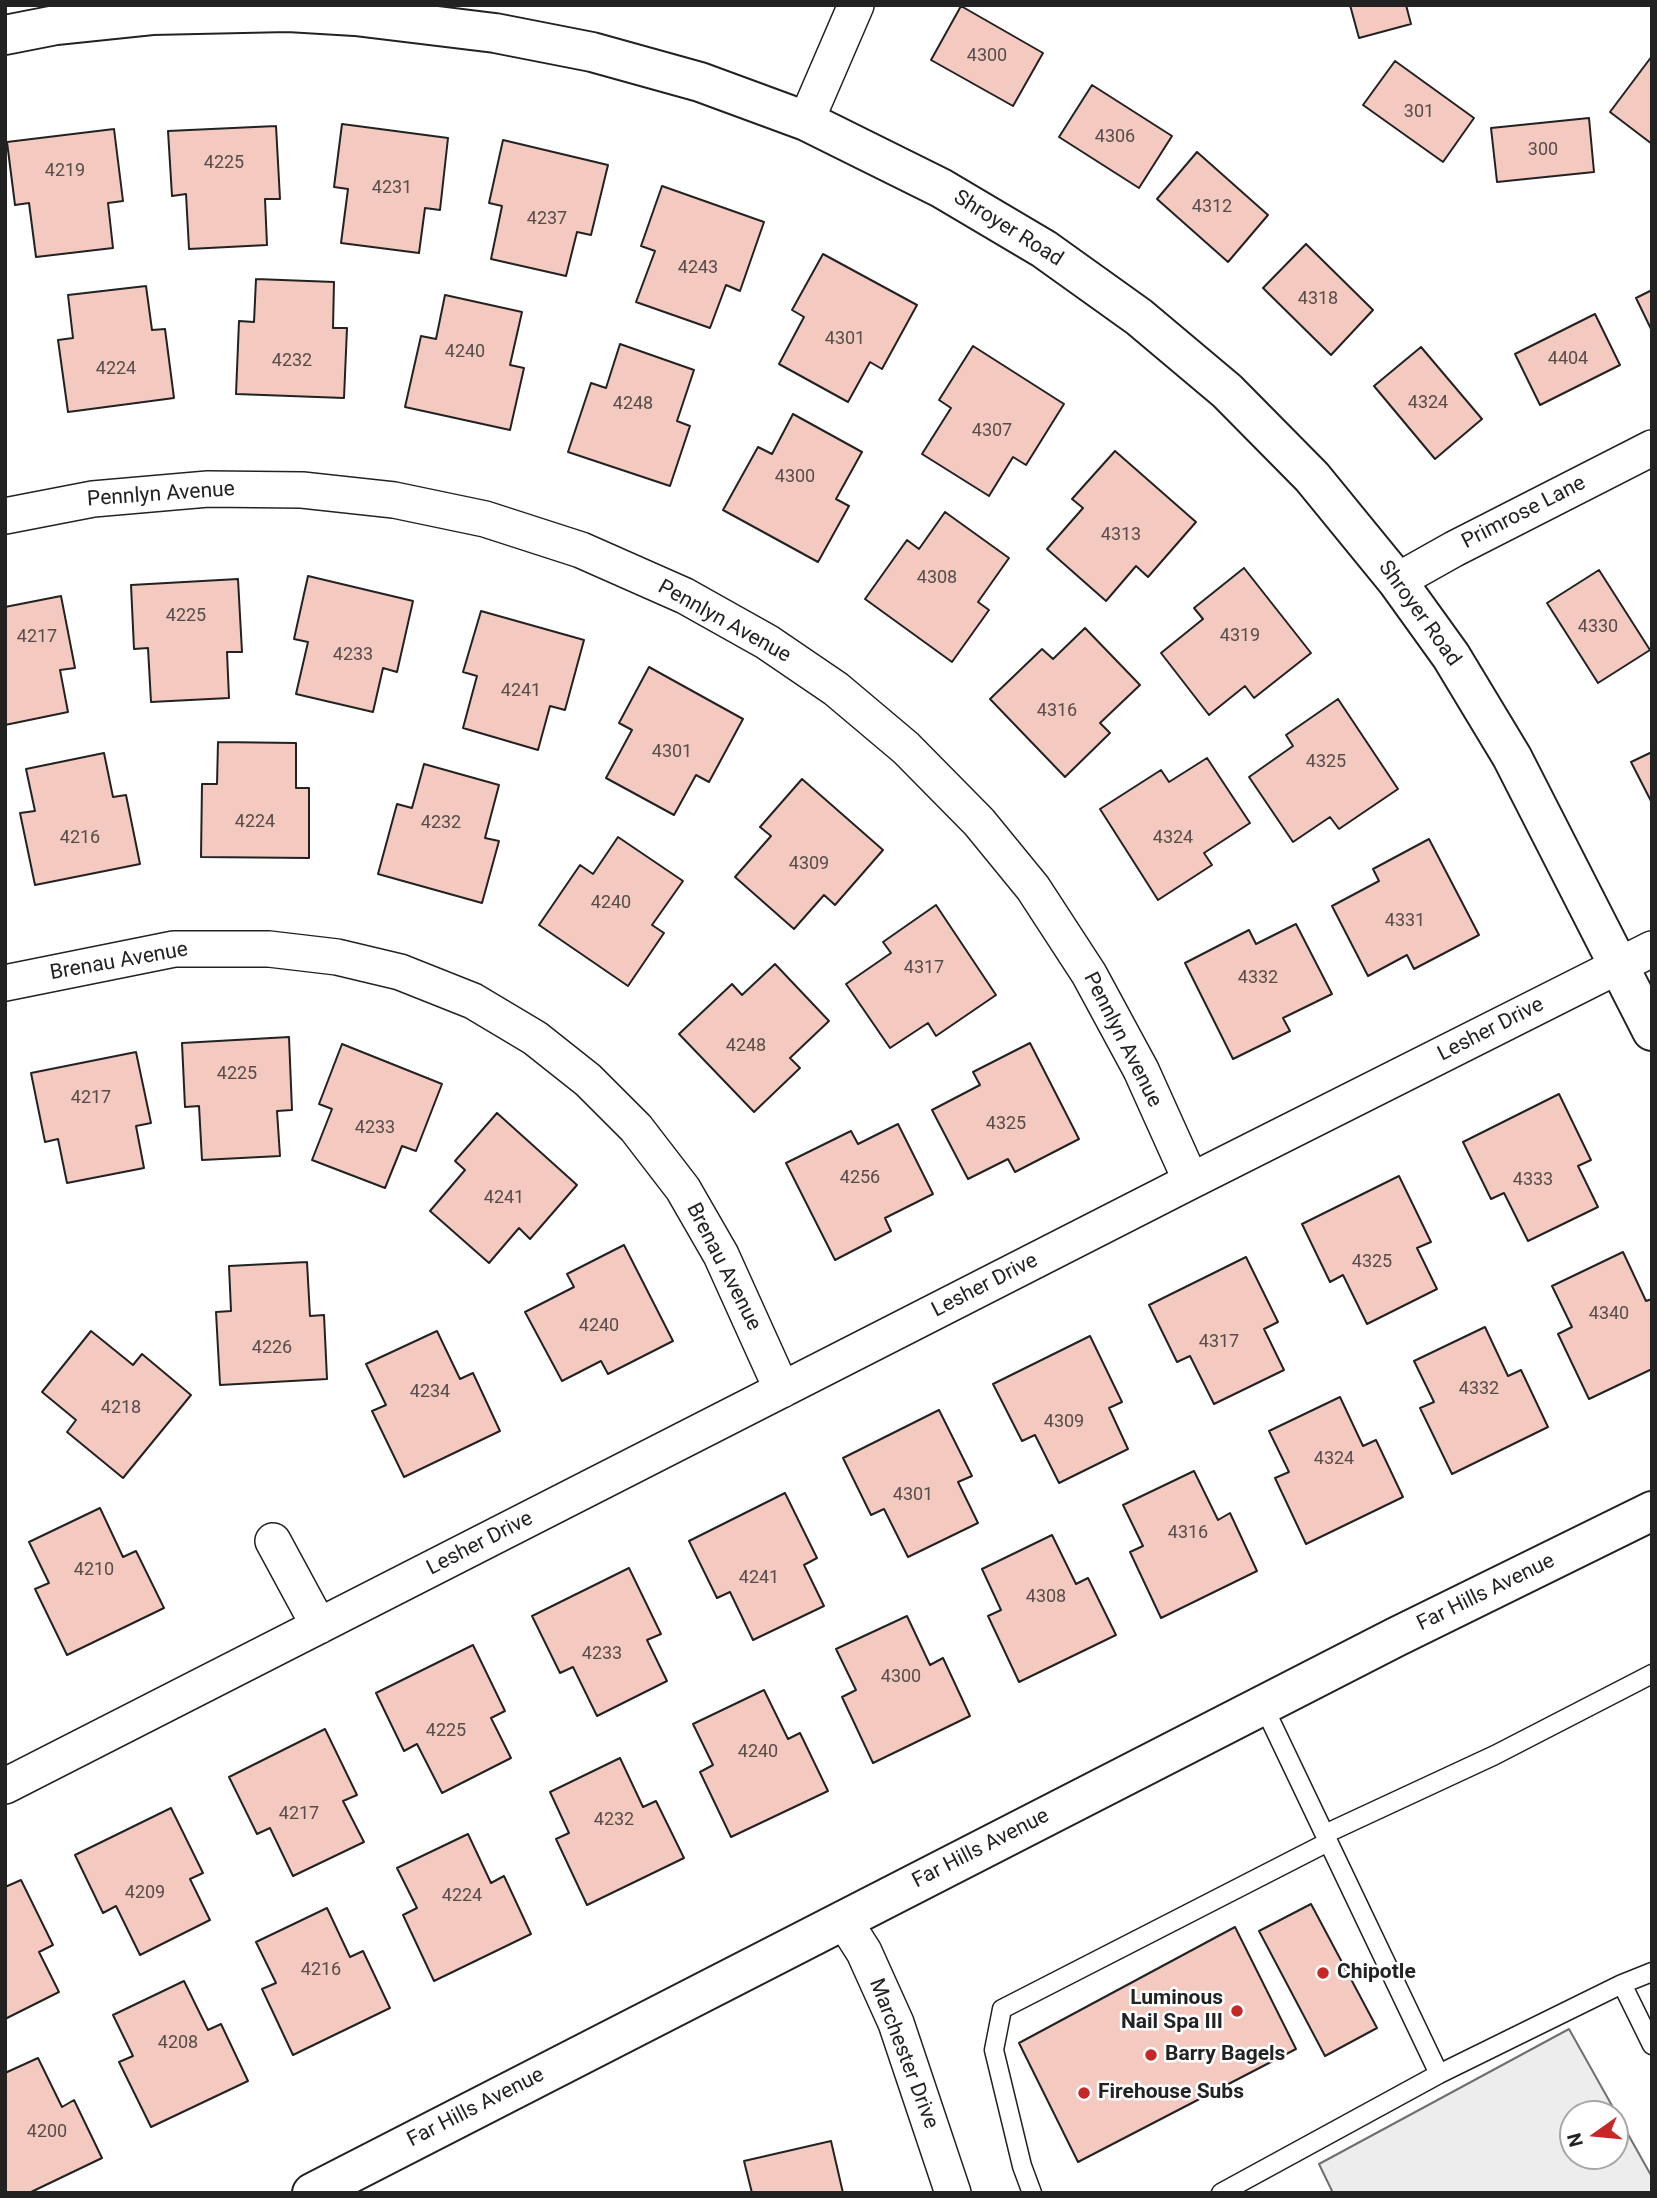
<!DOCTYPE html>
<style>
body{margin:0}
#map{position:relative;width:1657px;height:2198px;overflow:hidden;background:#fff;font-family:Roboto,sans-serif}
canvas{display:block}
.frame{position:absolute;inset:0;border:7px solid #222;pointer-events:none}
.north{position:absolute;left:1559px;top:2100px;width:70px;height:70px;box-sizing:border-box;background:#fff;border:2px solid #a7a7a7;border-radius:50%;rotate:255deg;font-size:19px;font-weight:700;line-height:28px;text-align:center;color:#222}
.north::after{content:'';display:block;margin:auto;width:24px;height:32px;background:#c62828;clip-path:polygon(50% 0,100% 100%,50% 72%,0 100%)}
</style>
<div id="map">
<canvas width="1657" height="2198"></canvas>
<div class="frame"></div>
<div class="north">N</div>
</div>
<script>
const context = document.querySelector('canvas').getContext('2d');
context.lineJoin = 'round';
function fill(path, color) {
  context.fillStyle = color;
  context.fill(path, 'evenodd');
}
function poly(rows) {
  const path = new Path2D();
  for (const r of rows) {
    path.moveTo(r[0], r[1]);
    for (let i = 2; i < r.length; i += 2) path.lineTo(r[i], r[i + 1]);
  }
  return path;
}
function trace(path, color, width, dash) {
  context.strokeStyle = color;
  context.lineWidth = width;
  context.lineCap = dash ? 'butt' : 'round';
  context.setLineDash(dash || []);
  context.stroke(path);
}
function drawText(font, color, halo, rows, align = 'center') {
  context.font = font + ' Roboto,sans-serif';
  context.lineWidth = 5;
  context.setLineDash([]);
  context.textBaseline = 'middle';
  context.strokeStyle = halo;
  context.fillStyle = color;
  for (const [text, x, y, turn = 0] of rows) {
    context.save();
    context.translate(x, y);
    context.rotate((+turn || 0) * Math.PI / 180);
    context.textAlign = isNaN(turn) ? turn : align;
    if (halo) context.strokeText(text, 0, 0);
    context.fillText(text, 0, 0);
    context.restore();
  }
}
const parking = poly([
 [1569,2029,1652,2177,1652,2193,1333,2193,1319,2164,1569,2029],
 [1573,2114,1615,2114,1615,2156,1573,2156,1573,2114]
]);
const building = poly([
 [1350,5,1406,5,1411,24,1359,38,1350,5],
 [961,6,1043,53,1013,106,931,60,961,6],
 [1652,56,1652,144,1610,112,1652,56],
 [1395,61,1474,118,1443,162,1363,105,1395,61],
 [1092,85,1172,136,1139,188,1059,137,1092,85],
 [1589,118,1594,172,1497,182,1491,128,1589,118],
 [342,124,448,138,440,210,425,208,419,253,341,243,348,189,334,187,342,124],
 [276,126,280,199,265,199,267,245,189,249,186,194,172,196,168,131,276,126],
 [114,129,123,201,108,203,113,248,36,257,29,203,15,205,7,142,114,129],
 [503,140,608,165,591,235,577,232,566,276,491,259,502,206,489,203,503,140],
 [1197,152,1268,215,1228,262,1157,199,1197,152],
 [662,186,764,222,740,291,726,285,710,328,636,302,655,251,641,246,662,186],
 [1306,244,1373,310,1331,355,1263,288,1306,244],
 [823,254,917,305,882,369,870,362,848,402,779,364,804,317,792,310,823,254],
 [256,279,334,282,333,328,347,328,344,398,236,394,239,321,254,322,256,279],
 [146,286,152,330,165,329,174,398,68,412,58,340,73,338,68,295,146,286],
 [1652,290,1652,331,1636,298,1652,290],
 [445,295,522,312,510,365,524,368,510,430,405,407,421,336,436,339,445,295],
 [1595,314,1620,365,1540,405,1515,354,1595,314],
 [620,344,694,370,677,421,690,426,670,486,568,452,591,383,606,388,620,344],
 [973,346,1064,404,1026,465,1013,457,989,496,922,454,951,408,939,400,973,346],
 [1421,347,1482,419,1435,459,1374,386,1421,347],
 [793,414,862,452,836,499,849,506,818,562,723,510,758,447,772,454,793,414],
 [1115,451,1196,522,1148,577,1136,566,1106,601,1047,549,1083,508,1072,499,1115,451],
 [945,512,1009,558,978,602,989,610,952,662,865,599,907,540,919,549,945,512],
 [1244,568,1311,653,1254,698,1245,686,1209,715,1161,653,1203,619,1194,608,1244,568],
 [1599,570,1650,650,1598,683,1547,603,1599,570],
 [308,576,413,601,397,672,383,668,373,712,296,694,308,642,294,639,308,576],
 [238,579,242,652,227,652,229,698,151,702,148,648,134,649,131,585,238,579],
 [61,596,75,668,60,670,68,712,5,725,5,607,61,596],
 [481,611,584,640,565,710,550,706,538,750,463,728,477,676,463,672,481,611],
 [1085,628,1140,685,1100,723,1110,733,1065,777,990,699,1042,649,1053,659,1085,628],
 [649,667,743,719,709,782,696,775,674,815,606,778,632,730,619,723,649,667],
 [1338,699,1398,789,1339,829,1330,817,1293,842,1249,777,1293,746,1286,735,1338,699],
 [218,742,296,743,296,788,309,788,309,858,201,857,202,784,217,784,218,742],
 [1652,752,1652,803,1631,762,1652,752],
 [104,753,113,797,126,795,140,864,35,885,20,813,35,811,26,769,104,753],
 [1207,758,1250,823,1204,853,1212,865,1158,900,1100,809,1161,770,1169,782,1207,758],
 [424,764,499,785,485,838,499,841,482,903,378,874,397,804,412,808,424,764],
 [802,779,883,850,835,905,824,895,794,929,735,877,771,836,760,827,802,779],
 [618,837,683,881,652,925,664,933,628,986,539,925,580,865,593,874,618,837],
 [1429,839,1479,935,1414,969,1407,955,1368,976,1332,906,1379,881,1373,869,1429,839],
 [936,905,996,995,936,1036,928,1023,890,1048,846,984,891,953,883,942,936,905],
 [1296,924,1332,994,1283,1018,1290,1031,1233,1059,1185,963,1249,930,1256,944,1296,924],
 [775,964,829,1021,790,1058,800,1068,754,1112,679,1034,732,984,742,995,775,964],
 [289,1037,292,1110,277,1111,280,1156,202,1160,199,1106,185,1107,182,1043,289,1037],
 [1030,1043,1079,1139,1015,1172,1008,1159,968,1179,932,1110,980,1085,973,1072,1030,1043],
 [342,1044,442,1084,416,1151,402,1146,385,1188,312,1160,332,1109,319,1104,342,1044],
 [136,1052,151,1123,136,1126,144,1168,67,1183,58,1139,45,1142,31,1073,136,1052],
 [1559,1094,1591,1160,1578,1166,1598,1207,1528,1241,1504,1193,1491,1199,1463,1142,1559,1094],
 [497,1113,577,1185,530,1239,519,1228,489,1263,430,1211,465,1170,455,1161,497,1113],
 [898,1124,933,1194,885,1218,891,1231,835,1260,786,1163,851,1131,858,1144,898,1124],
 [1399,1176,1431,1242,1417,1248,1437,1289,1367,1324,1343,1275,1330,1282,1302,1224,1399,1176],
 [624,1245,673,1341,608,1374,601,1361,562,1381,525,1312,574,1287,567,1274,624,1245],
 [1623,1252,1646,1301,1652,1299,1652,1369,1589,1399,1558,1334,1572,1327,1552,1286,1623,1252],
 [1246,1257,1278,1322,1264,1329,1284,1370,1214,1404,1190,1356,1177,1362,1149,1305,1246,1257],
 [307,1262,310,1316,324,1315,327,1379,220,1385,216,1312,231,1311,229,1266,307,1262],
 [1485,1327,1508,1376,1521,1370,1548,1427,1452,1474,1420,1408,1434,1402,1414,1361,1485,1327],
 [91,1331,133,1365,142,1354,191,1395,123,1478,67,1432,76,1420,42,1392,91,1331],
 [437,1331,460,1379,473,1373,500,1431,404,1477,372,1411,386,1405,366,1364,437,1331],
 [1090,1336,1122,1402,1109,1408,1128,1449,1059,1483,1035,1435,1022,1441,993,1384,1090,1336],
 [1340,1397,1363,1446,1376,1440,1403,1497,1306,1544,1275,1478,1289,1472,1269,1431,1340,1397],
 [939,1410,972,1476,958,1482,978,1523,908,1557,884,1509,871,1515,843,1458,939,1410],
 [1194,1471,1218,1520,1230,1513,1257,1571,1161,1618,1130,1552,1143,1546,1123,1505,1194,1471],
 [785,1493,817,1558,804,1565,824,1606,753,1640,730,1592,717,1598,689,1541,785,1493],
 [100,1508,123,1557,136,1551,164,1608,67,1655,35,1589,49,1583,29,1542,100,1508],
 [1052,1535,1076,1584,1088,1578,1116,1635,1019,1682,988,1616,1001,1610,982,1569,1052,1535],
 [629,1568,661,1634,647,1640,667,1681,597,1716,573,1667,560,1673,532,1616,629,1568],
 [907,1616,930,1665,943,1658,970,1716,873,1763,842,1697,856,1690,836,1649,907,1616],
 [473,1645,505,1711,491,1718,511,1758,442,1793,417,1744,404,1751,376,1693,473,1645],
 [764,1690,788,1739,800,1733,828,1791,731,1837,700,1772,713,1765,693,1724,764,1690],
 [325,1729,357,1795,343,1801,364,1842,293,1876,270,1828,257,1834,229,1777,325,1729],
 [620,1758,643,1807,656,1801,684,1858,587,1905,556,1839,569,1833,550,1792,620,1758],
 [171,1808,203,1873,190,1879,210,1920,140,1955,116,1906,103,1913,75,1855,171,1808],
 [468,1834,491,1883,504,1876,531,1934,434,1981,403,1915,417,1908,397,1868,468,1834],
 [21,1880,53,1945,39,1952,59,1992,5,2019,5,1887,21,1880],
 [1311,1904,1377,2028,1325,2056,1259,1931,1311,1904],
 [327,1908,350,1957,363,1951,390,2008,293,2055,262,1989,276,1983,256,1942,327,1908],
 [1235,1927,1296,2049,1078,2162,1019,2043,1235,1927],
 [184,1981,208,2030,221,2024,248,2081,151,2127,119,2062,133,2056,113,2015,184,1981],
 [38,2058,62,2107,74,2100,102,2158,29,2193,5,2193,5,2073,38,2058],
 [831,2141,843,2193,752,2193,744,2161,831,2141]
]);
const service = poly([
 [1325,1834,1495,1755,1652,1674],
 [1622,1984,1652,1972],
 [1439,2074,1622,1984,1652,2045],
 [1032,2193,1022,2166,994,2050,1002,2009,1328,1842],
 [1221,2193,1439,2074,1263,1705]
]);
const minor = poly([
 [806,121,856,5],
 [5,516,93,499,208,489,302,490,394,500,485,519,581,550,685,596,767,642,836,689,906,748,979,822,1033,888,1089,974,1141,1070,1191,1181],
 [1397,581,1454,549,1652,448],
 [5,983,174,949,269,949,337,957,400,972,473,1001,535,1038,588,1080,636,1128,683,1189,721,1255,782,1390],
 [273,1541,319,1626],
 [5,1786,1191,1181,1652,949],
 [843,1919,864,1952,896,2023,953,2193]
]);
const tertiary = poly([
 [5,35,56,25,152,15,288,12,355,16,495,33,592,52,700,82,806,121,941,188,1044,249,1139,317,1227,391,1312,477,1397,581,1451,656,1512,757,1652,1031]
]);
const primary = poly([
 [312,2193,1396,1637,1652,1511]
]);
const markers = [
 [1323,1973,7,"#c62828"],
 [1237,2011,7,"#c62828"],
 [1151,2055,7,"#c62828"],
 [1084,2093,7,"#c62828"]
];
const numberNames = [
 ["4300",987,56],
 ["301",1419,112],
 ["4306",1115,137],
 ["300",1543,150],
 ["4225",224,163],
 ["4219",65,171],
 ["4231",392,188],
 ["4312",1212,207],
 ["4237",547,219],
 ["4243",698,268],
 ["4318",1318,299],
 ["4301",845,339],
 ["4240",465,352],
 ["4404",1568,359],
 ["4232",292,361],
 ["4224",116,369],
 ["4324",1428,403],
 ["4248",633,404],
 ["4307",992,431],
 ["4300",795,477],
 ["4313",1121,535],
 ["4308",937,578],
 ["4225",186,616],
 ["4330",1598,627],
 ["4319",1240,636],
 ["4217",37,637],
 ["4233",353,655],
 ["4241",521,691],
 ["4316",1057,711],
 ["4301",672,752],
 ["4325",1326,762],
 ["4224",255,822],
 ["4232",441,823],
 ["4216",80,838],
 ["4324",1173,838],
 ["4309",809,864],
 ["4240",611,903],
 ["4331",1405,921],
 ["4317",924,968],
 ["4332",1258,978],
 ["4248",746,1046],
 ["4225",237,1074],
 ["4217",91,1098],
 ["4325",1006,1124],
 ["4233",375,1128],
 ["4256",860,1178],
 ["4333",1533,1180],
 ["4241",504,1198],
 ["4325",1372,1262],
 ["4340",1609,1314],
 ["4240",599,1326],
 ["4317",1219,1342],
 ["4226",272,1348],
 ["4332",1479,1389],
 ["4234",430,1392],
 ["4218",121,1408],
 ["4309",1064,1422],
 ["4324",1334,1459],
 ["4301",913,1495],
 ["4316",1188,1533],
 ["4210",94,1570],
 ["4241",759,1578],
 ["4308",1046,1597],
 ["4233",602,1654],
 ["4300",901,1677],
 ["4225",446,1731],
 ["4240",758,1752],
 ["4217",299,1814],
 ["4232",614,1820],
 ["4209",145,1893],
 ["4224",462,1896],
 ["4216",321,1970],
 ["4208",178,2043],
 ["4200",47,2132]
];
const streetNames = [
 ["Shroyer Road",1008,229,32],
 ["Pennlyn Avenue",161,495,-4],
 ["Primrose Lane",1524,513,-27],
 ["Shroyer Road",1419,614,54],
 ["Pennlyn Avenue",724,622,29],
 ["Brenau Avenue",119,962,-10],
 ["Lesher Drive",1491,1030,-27],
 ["Pennlyn Avenue",1122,1040,63],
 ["Brenau Avenue",723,1267,63],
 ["Lesher Drive",985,1286,-27],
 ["Lesher Drive",480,1544,-27],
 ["Far Hills Avenue",1486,1593,-26],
 ["Far Hills Avenue",981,1849,-27],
 ["Marchester Drive",903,2054,69],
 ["Far Hills Avenue",476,2108,-27]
];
const poiNames = [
 ["Chipotle",1337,1973],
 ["Luminous",1223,1999,"right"],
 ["Nail Spa III",1223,2023,"right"],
 ["Barry Bagels",1165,2055],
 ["Firehouse Subs",1098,2093]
];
fill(parking, '#ededed');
trace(parking, '#6f6f6f', 2);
fill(building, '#f3c9c0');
trace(building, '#222', 2);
trace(service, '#222', 21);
trace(minor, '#222', 38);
trace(tertiary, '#222', 42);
trace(primary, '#222', 42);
trace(service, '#fff', 18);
trace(minor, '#fff', 35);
trace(tertiary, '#fff', 38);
trace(primary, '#fff', 38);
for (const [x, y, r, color] of markers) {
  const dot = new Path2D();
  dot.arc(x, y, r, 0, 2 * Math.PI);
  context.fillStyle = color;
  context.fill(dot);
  trace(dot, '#fff', 2.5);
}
drawText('18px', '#564c4a', null, numberNames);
drawText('21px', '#222', '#fff', streetNames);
drawText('bold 21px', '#222', '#fff', poiNames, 'left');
</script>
